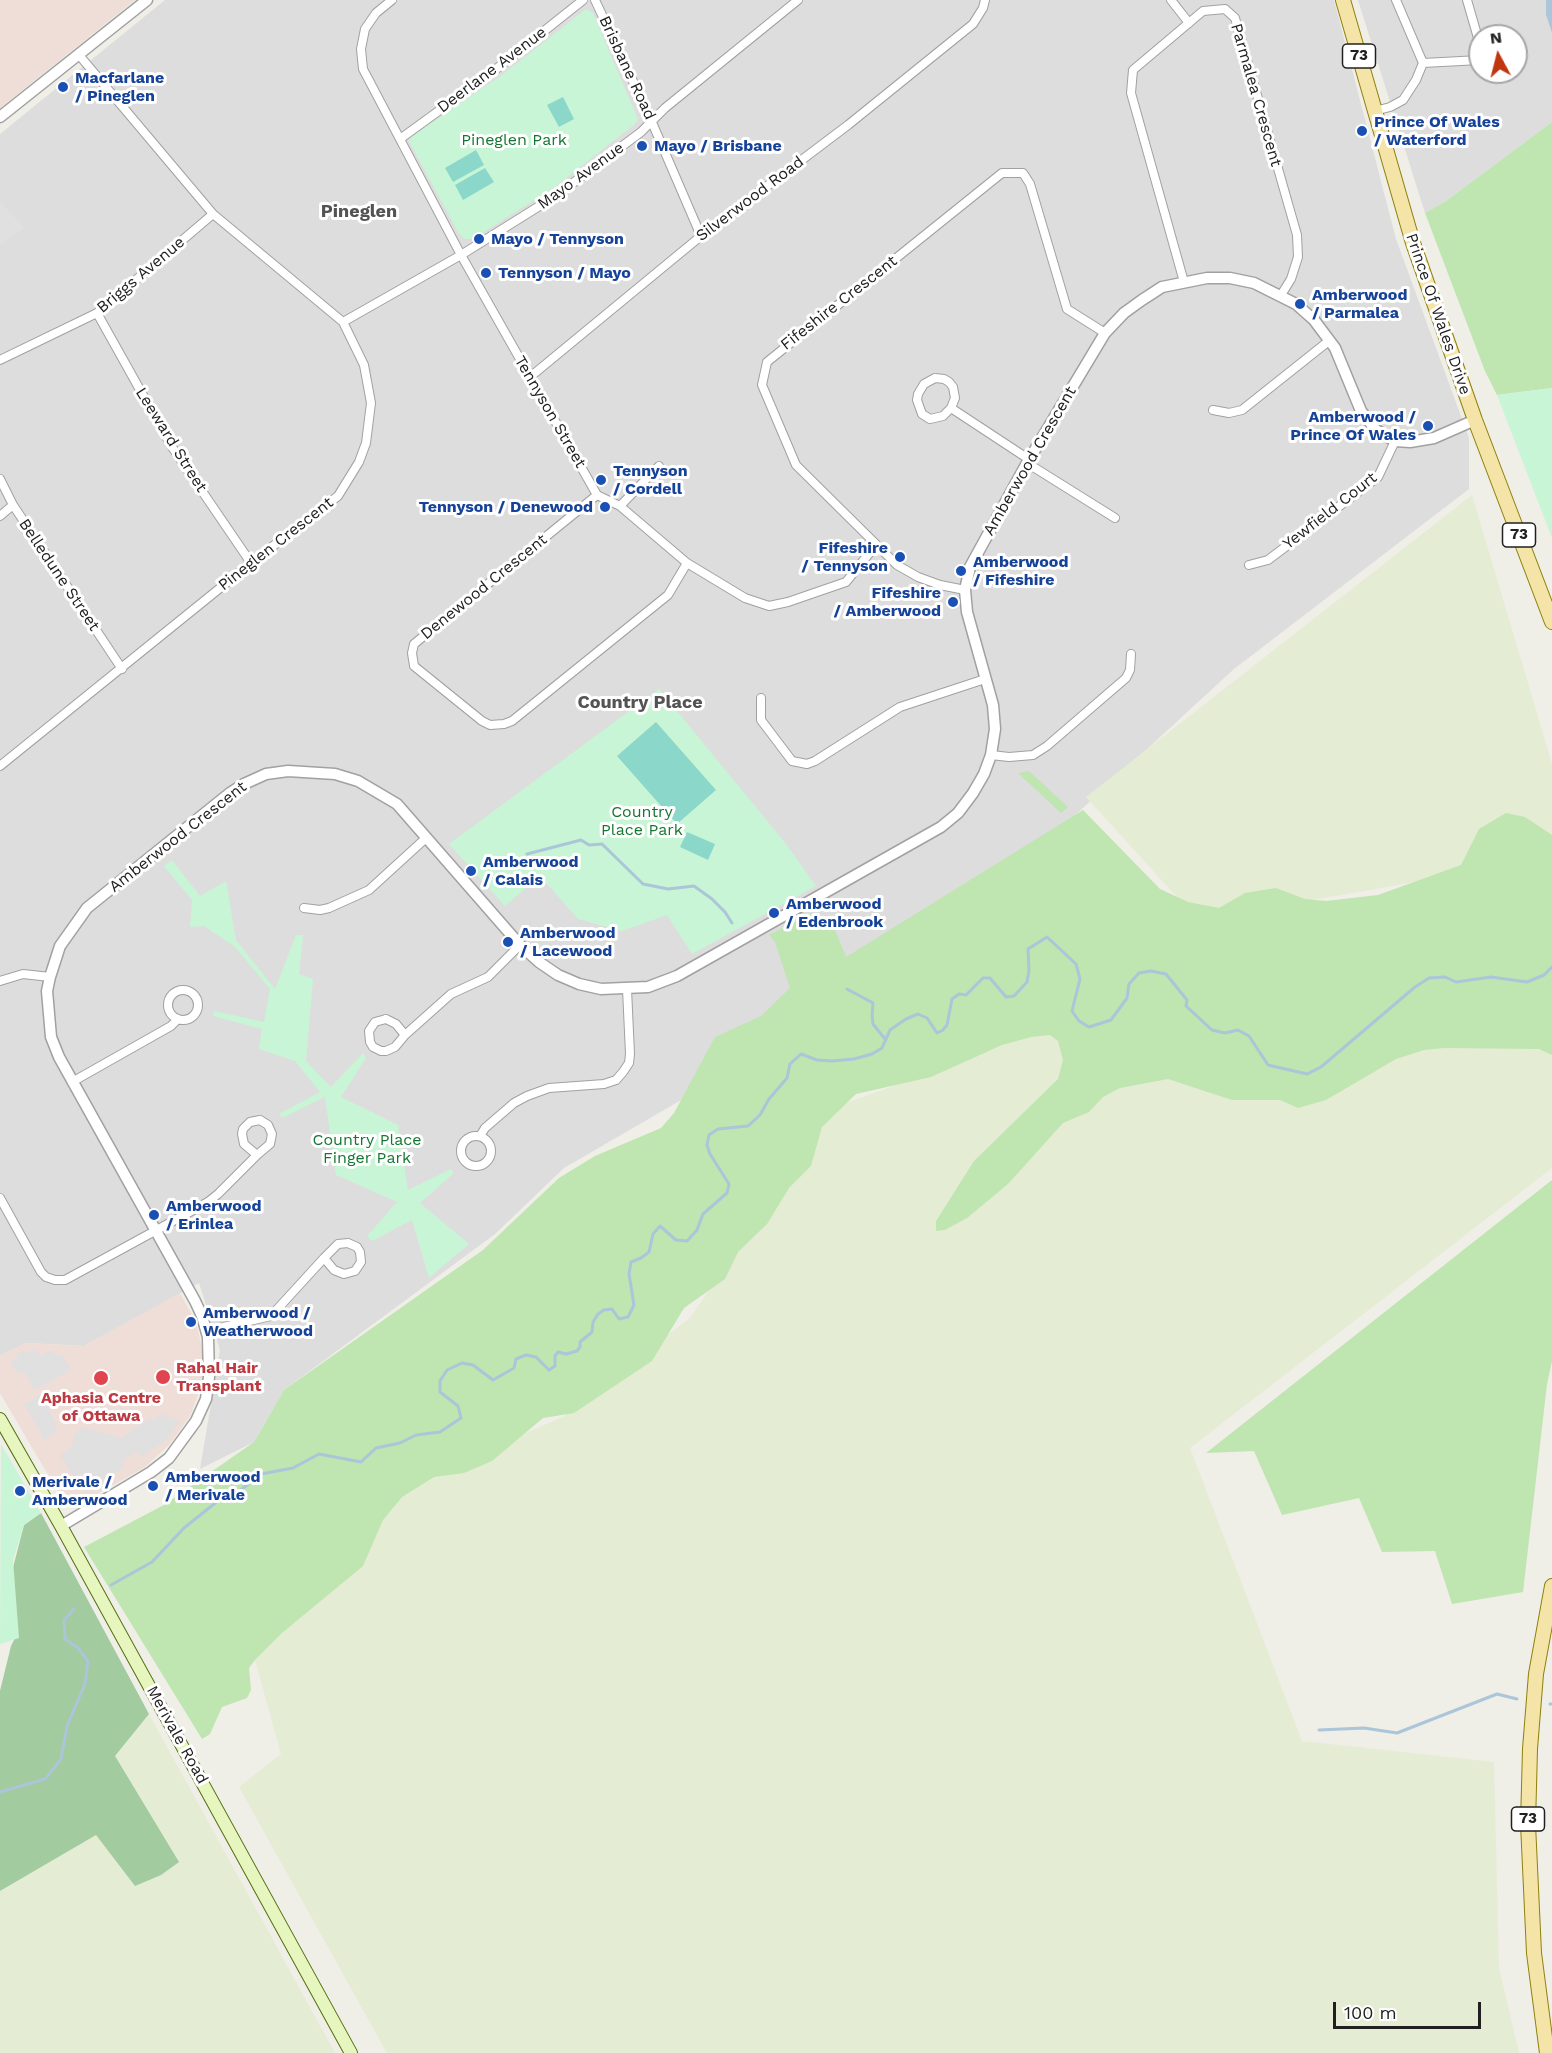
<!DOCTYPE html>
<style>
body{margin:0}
#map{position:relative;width:1552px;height:2053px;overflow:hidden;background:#efeee7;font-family:"Work Sans",sans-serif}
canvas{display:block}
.north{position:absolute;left:1468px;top:24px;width:60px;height:60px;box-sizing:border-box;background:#fff;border:2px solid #a6a6a6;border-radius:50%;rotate:353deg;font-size:16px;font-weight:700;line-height:24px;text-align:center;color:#202020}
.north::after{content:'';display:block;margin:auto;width:21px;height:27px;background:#bf3610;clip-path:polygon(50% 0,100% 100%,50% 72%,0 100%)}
.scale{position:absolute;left:1333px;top:2002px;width:148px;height:27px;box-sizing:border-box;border:3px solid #202020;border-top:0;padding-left:8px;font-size:18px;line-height:21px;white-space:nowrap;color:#202020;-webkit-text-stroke:4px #fff;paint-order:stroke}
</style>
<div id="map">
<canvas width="1552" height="2053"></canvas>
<div class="north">N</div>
<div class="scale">100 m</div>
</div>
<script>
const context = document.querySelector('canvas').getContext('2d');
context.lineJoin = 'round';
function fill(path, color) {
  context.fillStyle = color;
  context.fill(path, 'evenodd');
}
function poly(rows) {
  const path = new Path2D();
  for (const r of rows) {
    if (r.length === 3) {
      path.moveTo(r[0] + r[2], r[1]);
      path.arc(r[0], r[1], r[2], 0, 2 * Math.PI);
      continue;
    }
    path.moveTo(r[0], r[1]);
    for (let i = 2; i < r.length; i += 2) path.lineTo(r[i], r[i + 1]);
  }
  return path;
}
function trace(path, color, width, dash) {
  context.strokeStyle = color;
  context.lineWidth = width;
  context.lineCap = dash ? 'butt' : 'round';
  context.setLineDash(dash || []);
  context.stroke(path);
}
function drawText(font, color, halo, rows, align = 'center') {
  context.font = font + ' "Work Sans",sans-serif';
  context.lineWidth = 6;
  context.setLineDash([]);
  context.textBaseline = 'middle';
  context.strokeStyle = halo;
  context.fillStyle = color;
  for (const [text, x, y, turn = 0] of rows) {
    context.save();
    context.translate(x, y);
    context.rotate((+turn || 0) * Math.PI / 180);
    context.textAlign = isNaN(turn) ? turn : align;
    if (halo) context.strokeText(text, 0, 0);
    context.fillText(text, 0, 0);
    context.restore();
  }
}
const residential = poly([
 [165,0,1334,0,1396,239,1469,438,1469,489,1234,669,1072,818,683,1099,564,1168,495,1234,284,1390,254,1442,200,1469,220,1350,199,1283,84,1346,26,1343,0,1356,0,134],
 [1358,0,1546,0,1546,15,1552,33,1552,122,1446,201,1425,213],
 [1480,36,1516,36,1516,72,1480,72]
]);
const commercial = poly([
 [0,0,135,0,0,108],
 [180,1293,196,1322,202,1349,204,1379,190,1416,170,1444,145,1467,80,1504,64,1502,0,1393,0,1356,26,1343,84,1346]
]);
const farmland = poly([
 [1472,495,1552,764,1552,858,1198,920,1086,797],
 [1035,1025,1327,1096,1443,1034,1552,1042,1552,1168,1190,1448,1302,1741,1494,1762,1499,1968,1519,2053,387,2053,239,1787,281,1754,255,1660,409,1483,563,1417,691,1317,829,1109,891,1087],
 [149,1714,335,2053,0,2053,0,1891,96,1835,135,1886,115,1756]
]);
const grass = poly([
 [1552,122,1552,388,1497,395,1485,371,1425,213,1446,201],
 [1029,771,1068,807,1061,813,1018,773],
 [1083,810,1160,889,1188,902,1219,908,1245,893,1276,888,1305,899,1326,901,1378,895,1461,865,1479,829,1506,813,1525,817,1552,835,1552,1055,1539,1049,1444,1048,1424,1050,1396,1059,1326,1100,1298,1108,1280,1100,1232,1100,1168,1079,1120,1088,1103,1097,1089,1112,1063,1123,1008,1184,967,1218,945,1230,936,1231,936,1221,974,1161,1058,1079,1063,1060,1058,1041,1050,1035,1031,1037,1002,1045,931,1077,856,1094,822,1127,811,1166,789,1188,767,1224,738,1252,725,1279,684,1308,652,1361,574,1413,543,1418,492,1461,464,1473,434,1477,402,1497,383,1520,363,1566,282,1633,255,1660,249,1668,251,1690,247,1698,222,1707,210,1734,202,1739,84,1547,164,1505,254,1442,284,1390,483,1250,559,1178,595,1156,661,1128,674,1113,715,1037,761,1016,790,988,775,942,769,935,811,913,831,920,846,957],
 [1552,1180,1552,1361,1547,1384,1523,1592,1452,1604,1435,1551,1382,1552,1359,1498,1282,1515,1254,1451,1206,1453]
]);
const forest = poly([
 [41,1513,149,1714,115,1756,179,1862,161,1875,135,1886,96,1835,0,1891,0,1691,11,1646,15,1638,7,1591,24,1525]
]);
const park = poly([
 [586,9,593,13,638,119,635,124,556,186,473,239,465,239,459,234,409,141,412,136,502,75],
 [1552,388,1552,538,1497,395],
 [659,689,786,844,816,886,692,954,667,915,622,931,578,919,540,876,505,906,449,844],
 [172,860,200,896,226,881,236,940,275,989,296,935,303,935,299,974,313,979,306,1061,331,1087,363,1053,366,1058,341,1097,398,1125,408,1190,451,1169,454,1173,420,1203,469,1244,429,1278,412,1220,372,1241,367,1236,397,1202,336,1175,325,1097,282,1118,279,1114,320,1092,295,1061,259,1049,262,1029,213,1016,214,1011,264,1022,270,989,235,947,204,926,190,927,192,900,164,866],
 [1,1444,41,1513,24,1525,13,1560,19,1638,0,1644]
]);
const pitch = poly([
 [563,97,574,119,559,127,547,105],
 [476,150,484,165,453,182,445,168],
 [485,168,494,182,463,200,455,185],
 [656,722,716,790,677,824,617,756],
 [687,832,715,844,708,860,680,847]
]);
const parking = poly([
 [0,201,24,228,0,245],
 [36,1349,40,1356,52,1350,56,1356,62,1354,71,1370,35,1390,24,1371,17,1374,11,1362,18,1357,16,1354,25,1350,27,1353],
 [41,1395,56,1423,56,1432,45,1440,24,1404],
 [160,1414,180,1422,165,1441,141,1457,137,1452,121,1461,124,1468,97,1482,93,1476,79,1474,74,1477,60,1455,72,1447,74,1436,82,1427,121,1438,150,1418,154,1421]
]);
const water = poly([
 [1546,0,1552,0,1552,33,1546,15]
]);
const stream = poly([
 [527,854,581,840,589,845,602,844,643,884,668,889,694,886,712,899,725,912,732,923],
 [847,989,873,1003,872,1015,873,1024,885,1039],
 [111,1585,152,1562,184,1528,219,1500,233,1496,261,1474,293,1468,319,1454,361,1462,376,1448,400,1443,416,1435,440,1432,461,1418,458,1406,440,1392,440,1381,447,1370,462,1363,473,1365,493,1380,514,1368,516,1359,526,1355,536,1357,549,1370,555,1366,555,1356,558,1352,566,1354,577,1351,580,1347,580,1342,592,1332,593,1322,598,1314,604,1310,612,1309,619,1319,628,1317,634,1305,629,1274,631,1262,641,1258,649,1252,653,1234,660,1226,676,1240,687,1241,697,1230,703,1214,727,1193,729,1184,710,1154,707,1145,709,1135,718,1129,748,1126,760,1115,769,1099,787,1078,790,1064,801,1054,817,1060,832,1061,854,1059,872,1054,882,1048,890,1030,906,1019,918,1014,927,1018,937,1033,943,1030,947,1025,952,999,959,994,966,995,983,978,990,978,1006,997,1014,996,1027,982,1029,971,1028,949,1047,937,1076,964,1080,979,1072,1011,1079,1021,1089,1027,1111,1020,1127,998,1129,984,1139,973,1151,971,1166,974,1187,1000,1186,1006,1212,1030,1225,1033,1238,1030,1249,1036,1268,1065,1307,1074,1321,1067,1415,987,1429,978,1445,977,1456,982,1491,977,1527,982,1544,975,1552,967],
 [1550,1704,1552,1704],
 [1319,1730,1364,1728,1397,1733,1497,1694,1517,1699],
 [0,1792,45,1779,61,1759,67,1726,85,1684,88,1661,77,1647,65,1639,64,1620,74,1609]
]);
const minor = poly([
 [392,0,376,13,365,29,361,49,363,69,461,255,597,495,620,506,687,563,745,598,769,606,788,602,846,582,876,545],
 [595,0,651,120,701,236],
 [1171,0,1189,23],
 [1467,0,1480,45],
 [1423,63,1480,60],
 [1375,111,1390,107,1403,100,1416,80,1423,63,1396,0],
 [400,139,495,70,583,0],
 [1184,282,1131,93,1133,70,1203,11,1225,9,1235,18,1297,235,1298,257,1291,279,1281,295],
 [97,313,172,447,251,563],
 [343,322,461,255,557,195,641,132,665,108,798,0],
 [0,360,97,313,213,214],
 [530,377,701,236,848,125,973,24,983,8,985,0],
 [935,378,944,379,949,382,953,387,955,398,951,408,943,416,930,419,922,414,917,400,918,394,924,384,935,378],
 [951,408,1030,460],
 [1213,410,1229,413,1242,410,1330,340],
 [1027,463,1115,518],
 [0,479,13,505,122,669],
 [597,495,414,644,412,653,414,666,482,721,490,725,504,724,512,721,668,595,687,563],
 [620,506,659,466],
 [0,516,13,505],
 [1249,565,1268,560,1378,477,1395,441],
 [965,590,940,585,918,577,897,565,796,465,762,385,767,362,1002,173,1023,173,1030,184,1067,309,1105,333],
 [761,698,761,720,792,761,807,764,815,761,900,707,985,679],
 [991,755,1009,757,1033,755,1047,746,1126,678,1130,670,1131,654],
 [0,766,251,563,338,496,359,462,366,443,371,403,364,365,343,322,213,214,79,55],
 [304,908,320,910,329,908,369,890,426,838],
 [0,981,23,974,50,977],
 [183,1005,15],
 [386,1019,396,1024,405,1035,395,1047,386,1051,381,1051,373,1047,370,1042,369,1031,375,1022,386,1019],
 [405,1035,451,994,488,977,520,945],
 [72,1082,171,1026,178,1019],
 [260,1120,268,1125,272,1134,270,1144,257,1155,244,1144,242,1134,243,1129,250,1122,260,1120],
 [476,1151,15],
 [480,1136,485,1128,514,1103,527,1096,549,1088,604,1084,616,1080,623,1072,629,1063,630,1054,627,989],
 [0,1198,41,1272,46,1277,55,1280,65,1280,208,1202,218,1194,257,1155],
 [348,1243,357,1247,360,1252,361,1262,355,1271,344,1274,334,1270,324,1258,338,1244,348,1243],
 [206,1331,271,1316,324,1258]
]);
const tertiary = poly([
 [0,117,147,0],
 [61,1526,151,1472,169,1458,196,1421,206,1399,209,1377,208,1337,202,1316,195,1301,59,1057,51,1037,47,991,50,977,60,946,87,908,230,793,244,784,266,774,288,771,335,774,358,781,397,804,520,945,539,962,558,975,579,984,601,989,648,987,677,976,941,827,958,813,973,793,984,774,991,755,995,729,993,705,967,612,965,590,970,567,1027,463,1105,333,1124,313,1142,300,1162,287,1207,278,1230,278,1254,283,1296,304,1314,320,1335,348,1361,411,1376,430,1395,441,1410,442,1434,438,1475,420]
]);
const secondary = poly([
 [0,1419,61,1526,351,2053]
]);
const primary = poly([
 [1343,0,1413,243,1475,420,1552,622],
 [1547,2053,1534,1953,1528,1824,1530,1749,1536,1674,1552,1586]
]);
const markers = [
 [63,87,6,"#1a4fb4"],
 [1362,131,6,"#1a4fb4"],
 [642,146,6,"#1a4fb4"],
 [479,239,6,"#1a4fb4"],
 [486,273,6,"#1a4fb4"],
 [1300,304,6,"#1a4fb4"],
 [1428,426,6,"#1a4fb4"],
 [601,480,6,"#1a4fb4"],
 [605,507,6,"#1a4fb4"],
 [900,557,6,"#1a4fb4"],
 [961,571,6,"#1a4fb4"],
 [953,602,6,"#1a4fb4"],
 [471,871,6,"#1a4fb4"],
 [774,913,6,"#1a4fb4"],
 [508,942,6,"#1a4fb4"],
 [154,1215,6,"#1a4fb4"],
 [191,1322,6,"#1a4fb4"],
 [163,1377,8,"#e0444e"],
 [101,1378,8,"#e0444e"],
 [153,1486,6,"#1a4fb4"],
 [20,1491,6,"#1a4fb4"]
];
const shields = [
 [1359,56,33],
 [1519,535,33],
 [1528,1819,33]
];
const shieldNames = [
 ["73",1359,56],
 ["73",1519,535],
 ["73",1528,1819]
];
const streetNames = [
 ["Brisbane Road",627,68,65],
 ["Deerlane Avenue",492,70,-37],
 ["Parmalea Crescent",1256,95,74],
 ["Mayo Avenue",581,176,-36],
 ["Silverwood Road",750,199,-37],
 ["Briggs Avenue",141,275,-40],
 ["Fifeshire Crescent",839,303,-38],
 ["Prince Of Wales Drive",1438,314,71],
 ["Tennyson Street",550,412,60],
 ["Leeward Street",171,440,58],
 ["Amberwood Crescent",1030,461,-60],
 ["Yewfield Court",1330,511,-38],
 ["Pineglen Crescent",276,544,-38],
 ["Belledune Street",59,575,56],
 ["Denewood Crescent",484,587,-39],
 ["Amberwood Crescent",178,837,-38],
 ["Merivale Road",177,1735,61]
];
const transitNames = [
 ["Macfarlane",75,78],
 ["/ Pineglen",75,96],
 ["Prince Of Wales",1374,122],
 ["/ Waterford",1374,140],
 ["Mayo / Brisbane",654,146],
 ["Mayo / Tennyson",491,239],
 ["Tennyson / Mayo",498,273],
 ["Amberwood",1312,295],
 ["/ Parmalea",1312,313],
 ["Amberwood /",1416,417,"right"],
 ["Prince Of Wales",1416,435,"right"],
 ["Tennyson",613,471],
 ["/ Cordell",613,489],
 ["Tennyson / Denewood",593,507,"right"],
 ["Fifeshire",888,548,"right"],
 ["/ Tennyson",888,566,"right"],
 ["Amberwood",973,562],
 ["/ Fifeshire",973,580],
 ["Fifeshire",941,593,"right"],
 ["/ Amberwood",941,611,"right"],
 ["Amberwood",483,862],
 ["/ Calais",483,880],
 ["Amberwood",786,904],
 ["/ Edenbrook",786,922],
 ["Amberwood",520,933],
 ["/ Lacewood",520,951],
 ["Amberwood",166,1206],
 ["/ Erinlea",166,1224],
 ["Amberwood /",203,1313],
 ["Weatherwood",203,1331],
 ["Amberwood",165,1477],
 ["/ Merivale",165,1495],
 ["Merivale /",32,1482],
 ["Amberwood",32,1500]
];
const parkNames = [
 ["Pineglen Park",514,140],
 ["Country",642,812],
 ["Place Park",642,830],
 ["Country Place",367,1140],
 ["Finger Park",367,1158]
];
const healthNames = [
 ["Rahal Hair",176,1368],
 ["Transplant",176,1386],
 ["Aphasia Centre",101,1398,"center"],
 ["of Ottawa",101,1416,"center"]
];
const neighbourhoodNames = [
 ["Pineglen",359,212],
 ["Country Place",640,703]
];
fill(residential, '#dedddd');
fill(commercial, '#efddd8');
fill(farmland, '#e5ecd4');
fill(grass, '#bfe5b1');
fill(forest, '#a2cb9f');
fill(park, '#c8f5d5');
fill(pitch, '#8bd8cb');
fill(parking, '#e0e0e0');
fill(water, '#abc5d9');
trace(stream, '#abc5d9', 3);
trace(minor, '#a1a1a1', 10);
trace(tertiary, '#a1a1a1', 13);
trace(secondary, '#506f0e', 14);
trace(primary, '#8f800c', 16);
trace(minor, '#fff', 8);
trace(tertiary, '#fff', 10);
trace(secondary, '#e7f5bf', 12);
trace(primary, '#f5e4a7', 14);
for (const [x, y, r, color] of markers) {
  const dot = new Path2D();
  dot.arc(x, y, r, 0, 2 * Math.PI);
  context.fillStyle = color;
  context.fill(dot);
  trace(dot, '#fff', 2);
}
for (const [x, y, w] of shields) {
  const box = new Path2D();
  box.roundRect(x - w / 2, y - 12, w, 24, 4.5);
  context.fillStyle = '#fff';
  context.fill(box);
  trace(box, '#202020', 1.5);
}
drawText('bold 15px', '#202020', null, shieldNames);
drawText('16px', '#202020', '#fff', streetNames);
drawText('bold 16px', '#164399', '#fff', transitNames, 'left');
drawText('16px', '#157632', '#fff', parkNames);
drawText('bold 16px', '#be3a42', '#fff', healthNames, 'left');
drawText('bold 18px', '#535353', '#fff', neighbourhoodNames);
</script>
